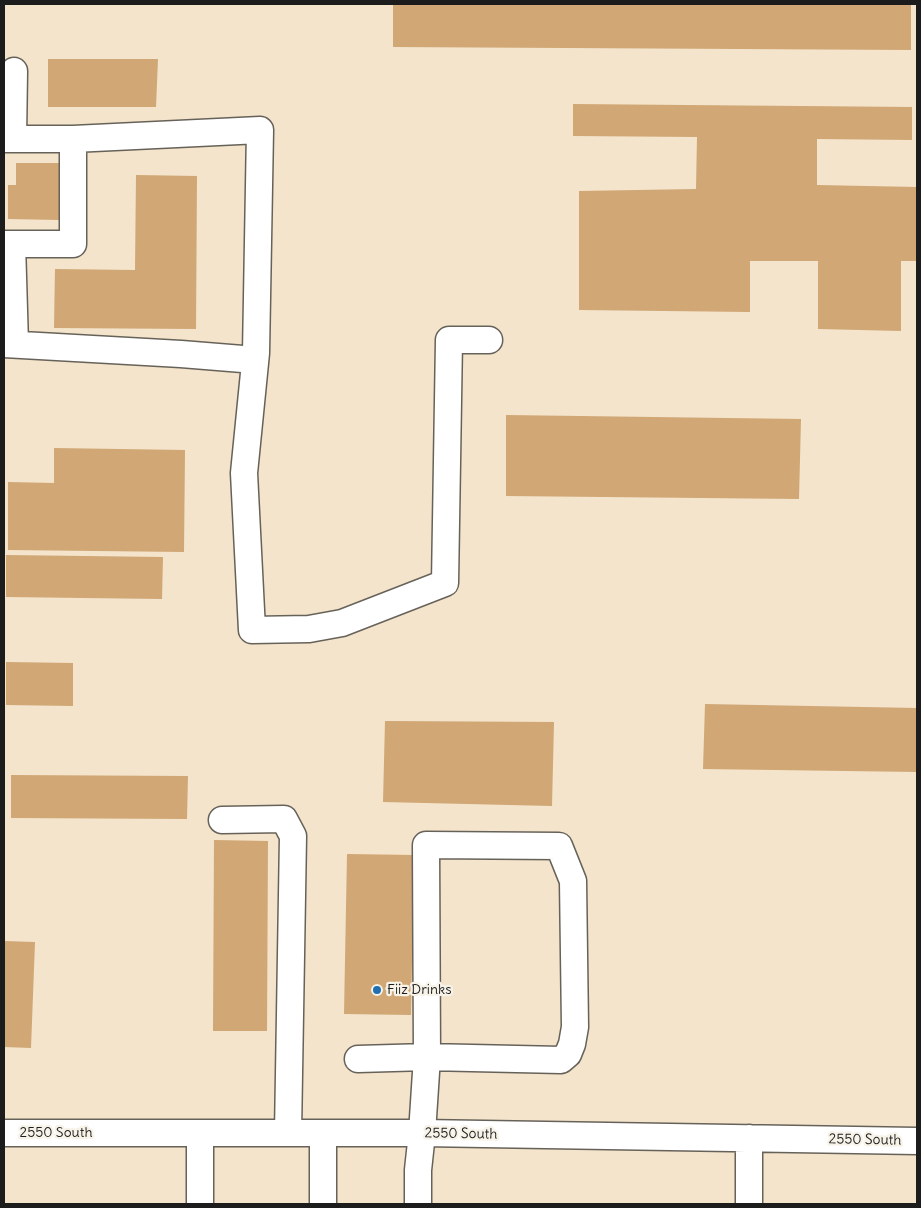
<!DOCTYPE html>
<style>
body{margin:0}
#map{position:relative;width:921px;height:1208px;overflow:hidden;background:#f3e4cb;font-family:Delius,sans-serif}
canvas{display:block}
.frame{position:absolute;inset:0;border:5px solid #1c1c1c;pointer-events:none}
</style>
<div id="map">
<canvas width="921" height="1208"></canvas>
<div class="frame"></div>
</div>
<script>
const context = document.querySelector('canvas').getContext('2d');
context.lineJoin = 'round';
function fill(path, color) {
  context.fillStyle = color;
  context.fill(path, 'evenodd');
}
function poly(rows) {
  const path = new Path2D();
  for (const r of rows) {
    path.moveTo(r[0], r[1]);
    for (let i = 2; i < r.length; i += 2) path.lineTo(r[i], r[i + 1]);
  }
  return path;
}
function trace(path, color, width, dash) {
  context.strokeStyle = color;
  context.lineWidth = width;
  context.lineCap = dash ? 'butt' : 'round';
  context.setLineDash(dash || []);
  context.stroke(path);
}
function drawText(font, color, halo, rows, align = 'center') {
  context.font = font + ' Delius,sans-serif';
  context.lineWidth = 4.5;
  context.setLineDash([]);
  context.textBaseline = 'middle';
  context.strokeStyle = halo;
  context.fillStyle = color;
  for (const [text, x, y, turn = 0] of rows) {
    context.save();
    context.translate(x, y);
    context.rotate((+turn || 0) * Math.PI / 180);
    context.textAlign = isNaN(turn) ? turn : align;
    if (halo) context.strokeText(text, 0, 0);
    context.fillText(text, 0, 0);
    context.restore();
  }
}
const building = poly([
 [393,4,911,4,911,50,393,47],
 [48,59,158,59,156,107,48,107],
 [573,104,912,107,912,140,817,139,817,185,917,187,917,261,901,261,901,331,818,329,818,261,750,261,750,312,579,310,579,191,696,189,697,137,573,136],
 [16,163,59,163,59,220,8,219,8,185,16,185],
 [136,175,197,176,196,329,54,328,55,269,135,270],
 [506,415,801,419,799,499,506,496],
 [54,448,185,450,184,552,8,550,8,482,54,483],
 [6,555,163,557,162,599,6,597],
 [6,662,73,663,73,706,6,705],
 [705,704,917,708,917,772,703,769],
 [385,721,554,722,552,806,383,802],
 [11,775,188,776,187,819,11,818],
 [214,840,268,841,267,1031,213,1031],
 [347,854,414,855,411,1015,344,1014],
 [4,941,35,942,31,1048,4,1047]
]);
const minor = poly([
 [4,139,73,139,73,244,4,244],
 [13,139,14,71],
 [73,139,260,130,256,353,244,473,252,630,309,629,342,623,445,583,449,340,489,340],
 [12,244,15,344],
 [4,344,181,354,255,360],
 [222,820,284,819,293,836,288,1133],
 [358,1059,427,1057,561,1060,568,1054,572,1044,575,1027,573,881,559,846,426,845,427,1057,422,1133,418,1170,418,1204],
 [4,1133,422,1133,917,1141],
 [323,1133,323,1204],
 [200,1204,200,1133],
 [749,1204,749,1138]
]);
const markers = [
 [377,990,5,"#1f6fb2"]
];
const poiNames = [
 ["Fiiz Drinks",387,990]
];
const streetNames = [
 ["2550 South",56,1133],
 ["2550 South",461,1134,1],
 ["2550 South",865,1140,1]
];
fill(building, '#d0a775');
trace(minor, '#676259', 29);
trace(minor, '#fff', 26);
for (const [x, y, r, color] of markers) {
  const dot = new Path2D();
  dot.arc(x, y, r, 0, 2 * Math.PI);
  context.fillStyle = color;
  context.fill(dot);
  trace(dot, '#f7f3e8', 2);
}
drawText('14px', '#1c1c1c', '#f7f3e8', poiNames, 'left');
drawText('14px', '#1c1c1c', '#f7f3e8', streetNames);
</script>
